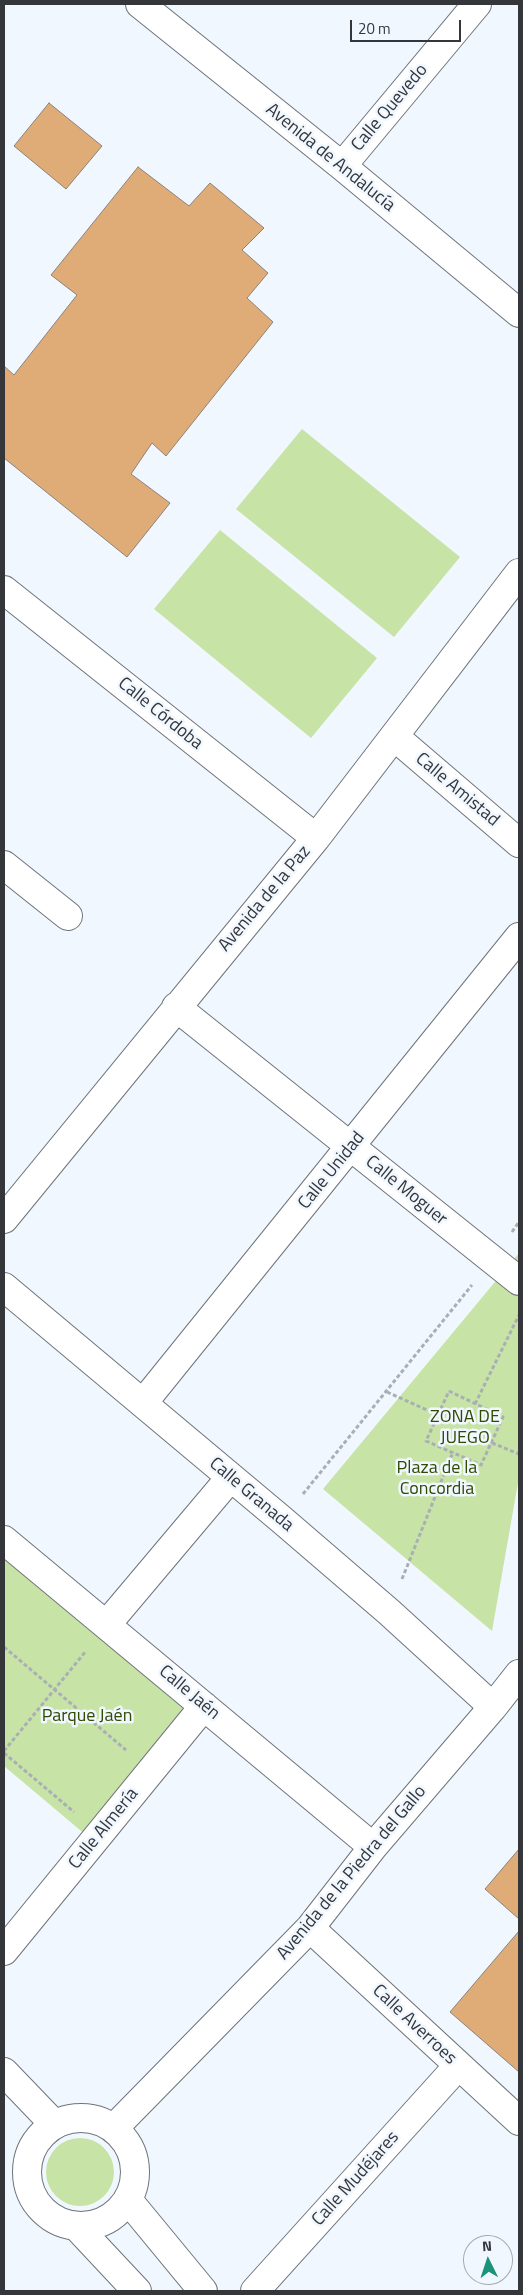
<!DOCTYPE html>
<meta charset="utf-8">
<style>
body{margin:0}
#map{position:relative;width:523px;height:2295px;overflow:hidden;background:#f0f7ff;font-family:"Titillium Web",sans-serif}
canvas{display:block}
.frame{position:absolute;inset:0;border:5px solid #343639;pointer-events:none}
.north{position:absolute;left:463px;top:2235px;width:50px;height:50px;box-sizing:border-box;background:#f0f7ff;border:1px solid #a5aab0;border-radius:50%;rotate:356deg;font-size:14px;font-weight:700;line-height:20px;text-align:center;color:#343639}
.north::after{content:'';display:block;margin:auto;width:18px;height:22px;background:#19947a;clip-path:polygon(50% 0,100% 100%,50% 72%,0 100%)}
.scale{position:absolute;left:350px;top:20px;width:111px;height:22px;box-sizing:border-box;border:2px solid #343639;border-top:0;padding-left:6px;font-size:15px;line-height:18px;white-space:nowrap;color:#343639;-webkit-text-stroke:4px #f0f7ff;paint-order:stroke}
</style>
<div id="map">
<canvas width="523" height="2295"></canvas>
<div class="frame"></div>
<div class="north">N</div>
<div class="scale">20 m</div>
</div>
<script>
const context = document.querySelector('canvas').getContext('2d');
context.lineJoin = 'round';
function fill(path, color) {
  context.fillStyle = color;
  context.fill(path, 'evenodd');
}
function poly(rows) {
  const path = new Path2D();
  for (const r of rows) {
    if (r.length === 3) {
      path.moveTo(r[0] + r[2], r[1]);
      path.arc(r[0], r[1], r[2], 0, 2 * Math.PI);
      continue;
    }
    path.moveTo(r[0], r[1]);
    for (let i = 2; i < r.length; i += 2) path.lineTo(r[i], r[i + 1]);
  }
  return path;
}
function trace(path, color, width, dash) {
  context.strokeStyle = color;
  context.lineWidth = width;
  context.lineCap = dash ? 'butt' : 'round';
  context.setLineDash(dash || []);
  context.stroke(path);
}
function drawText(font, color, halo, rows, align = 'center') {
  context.font = font + ' "Titillium Web",sans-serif';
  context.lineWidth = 5;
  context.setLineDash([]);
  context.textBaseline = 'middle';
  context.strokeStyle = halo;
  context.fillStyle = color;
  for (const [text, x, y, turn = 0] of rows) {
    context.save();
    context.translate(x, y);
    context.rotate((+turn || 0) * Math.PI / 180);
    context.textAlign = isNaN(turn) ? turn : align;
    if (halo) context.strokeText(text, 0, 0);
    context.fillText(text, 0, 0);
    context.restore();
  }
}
const green = poly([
 [302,429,460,557,394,637,236,509],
 [220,530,377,658,311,738,154,609],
 [519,1253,519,1477,492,1631,323,1489],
 [4,1551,204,1706,93,1841,4,1766],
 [80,2172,34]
]);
const building = poly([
 [49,103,102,146,66,189,14,146,49,103],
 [138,167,189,206,210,183,264,228,242,250,268,273,247,298,273,322,166,456,152,443,131,474,170,503,127,557,4,458,4,366,14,375,77,295,51,275,138,167],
 [519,1849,519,1919,485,1889,519,1849],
 [519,1931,519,2072,450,2012,519,1931]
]);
const path = poly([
 [512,1232,519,1222],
 [449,1391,503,1417,481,1465,426,1441,449,1391],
 [387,1392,438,1415],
 [475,1404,519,1315],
 [492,1443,519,1454],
 [303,1494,472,1285],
 [402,1579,453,1452],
 [4,1647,126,1750],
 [4,1751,86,1651],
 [4,1753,74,1812]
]);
const minor = poly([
 [140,4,342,166,519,313],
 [342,166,477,4],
 [4,590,316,838],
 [395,737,519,843],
 [4,865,68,916],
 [176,1007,519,1281],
 [4,1219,316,838,519,573],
 [4,1287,282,1520,389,1612,493,1707],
 [143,1403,519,937],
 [4,1540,373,1847],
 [107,1624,230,1478],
 [310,1928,519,2121],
 [4,1951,204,1706],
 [4,2072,54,2124],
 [81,2172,54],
 [114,2128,310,1928,373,1847,493,1707,519,1674],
 [128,2200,203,2291],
 [77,2227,137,2291],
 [255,2291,458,2066]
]);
const streetNames = [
 ["Calle Quevedo",390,108,-50],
 ["Avenida de Andalucía",330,158,39],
 ["Calle Córdoba",160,714,39],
 ["Calle Amistad",457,790,40],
 ["Avenida de la Paz",265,899,-50],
 ["Calle Unidad",332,1171,-51],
 ["Calle Moguer",406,1191,39],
 ["Calle Granada",251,1495,40],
 ["Calle Jaén",189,1693,40],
 ["Calle Almería",104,1829,-51],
 ["Avenida de la Piedra del Gallo",352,1873,-50],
 ["Calle Averroes",414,2025,43],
 ["Calle Mudéjares",356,2179,-48]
];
const parkNames = [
 ["ZONA DE",465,1418],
 ["JUEGO",465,1439],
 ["Plaza de la",437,1469],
 ["Concordia",437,1490],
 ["Parque Jaén",87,1717]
];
fill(green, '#c7e3a6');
fill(building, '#dfac78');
trace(building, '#8a827c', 1);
trace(minor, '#6f747b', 30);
trace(path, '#a9afb5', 3, [4, 2.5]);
trace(minor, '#fff', 28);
drawText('18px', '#343639', '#f0f7ff', streetNames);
drawText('18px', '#314901', '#f0f7ff', parkNames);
</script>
